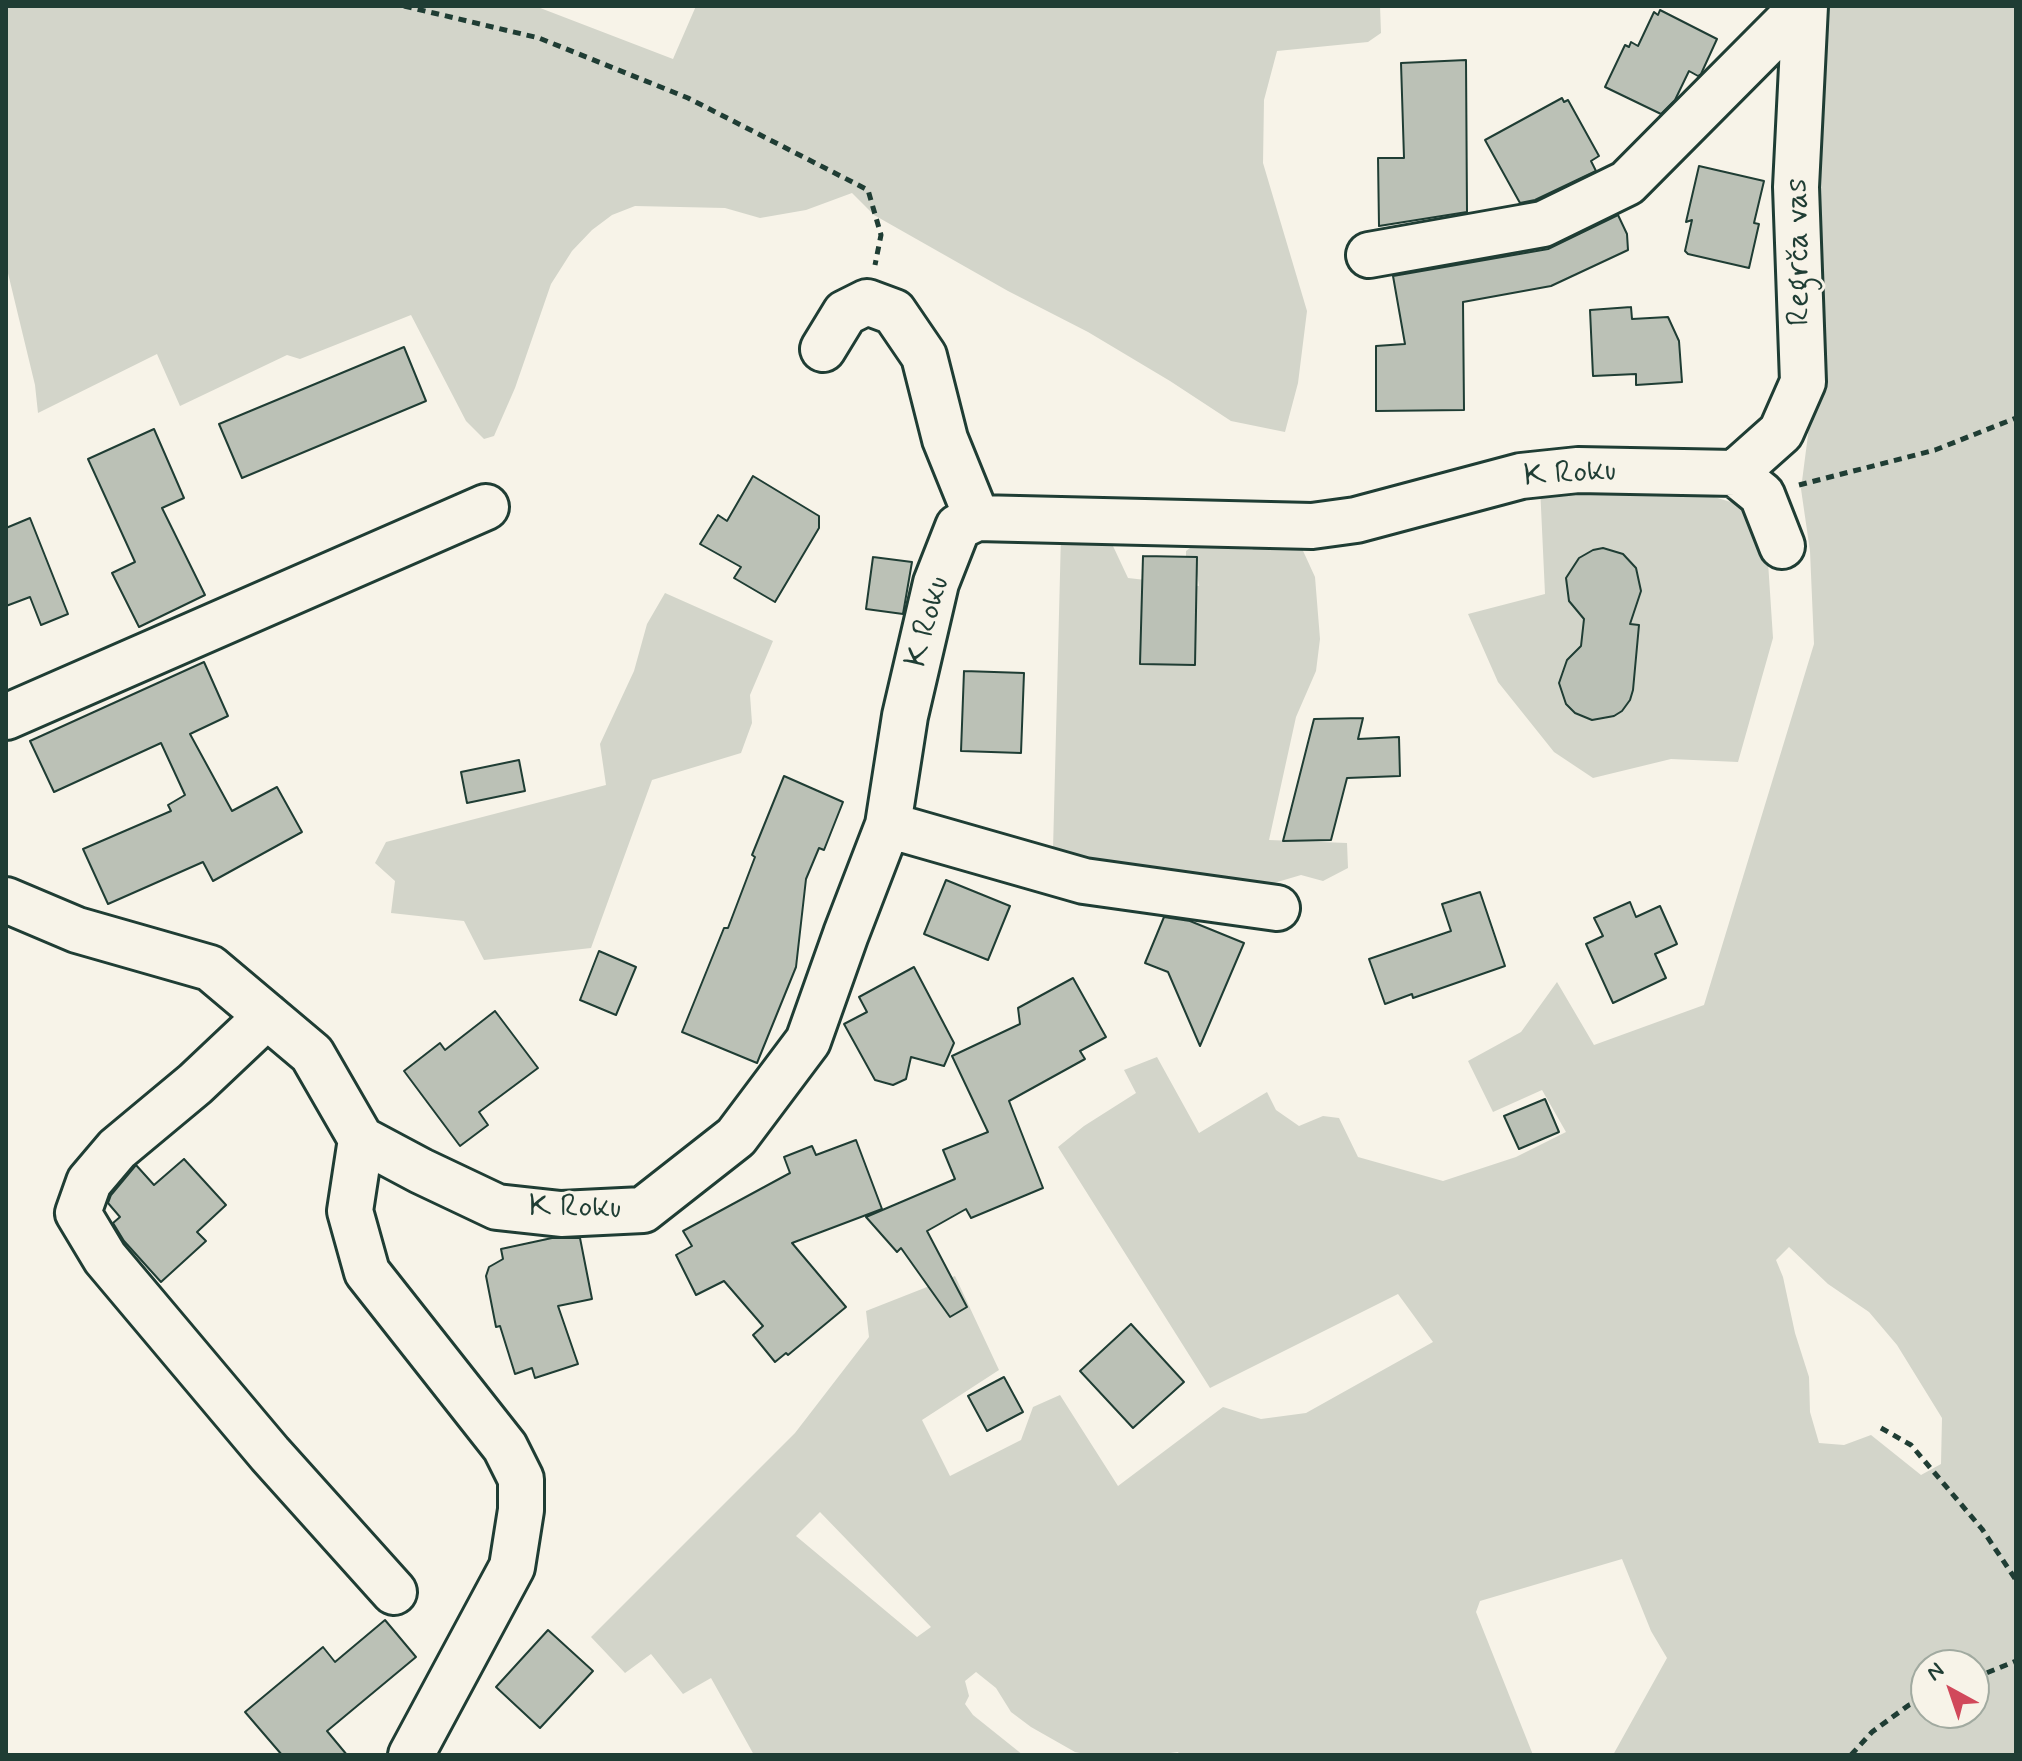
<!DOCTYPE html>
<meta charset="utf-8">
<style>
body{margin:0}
#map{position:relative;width:2022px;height:1761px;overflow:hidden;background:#f7f3e8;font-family:Mynerve,sans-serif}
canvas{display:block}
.frame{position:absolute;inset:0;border:8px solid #1f3d34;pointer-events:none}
.north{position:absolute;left:1910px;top:1649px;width:80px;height:80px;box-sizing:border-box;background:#f7f3e8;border:2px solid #a1aaa0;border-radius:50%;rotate:320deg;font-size:22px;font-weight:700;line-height:32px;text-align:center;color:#1f3d34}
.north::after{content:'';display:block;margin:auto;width:28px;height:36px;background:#d1495b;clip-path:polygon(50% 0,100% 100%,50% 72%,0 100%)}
</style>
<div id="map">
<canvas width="2022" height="1761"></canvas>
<div class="frame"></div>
<div class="north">N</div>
</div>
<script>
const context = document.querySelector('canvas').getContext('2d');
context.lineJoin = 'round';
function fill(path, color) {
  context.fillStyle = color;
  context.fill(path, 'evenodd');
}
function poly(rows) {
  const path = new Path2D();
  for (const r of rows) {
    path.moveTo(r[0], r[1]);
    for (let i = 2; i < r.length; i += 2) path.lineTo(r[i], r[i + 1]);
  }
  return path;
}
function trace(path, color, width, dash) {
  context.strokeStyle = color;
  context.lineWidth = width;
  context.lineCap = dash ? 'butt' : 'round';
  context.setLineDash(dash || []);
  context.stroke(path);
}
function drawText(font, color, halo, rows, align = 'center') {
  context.font = font + ' Mynerve,sans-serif';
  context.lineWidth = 6;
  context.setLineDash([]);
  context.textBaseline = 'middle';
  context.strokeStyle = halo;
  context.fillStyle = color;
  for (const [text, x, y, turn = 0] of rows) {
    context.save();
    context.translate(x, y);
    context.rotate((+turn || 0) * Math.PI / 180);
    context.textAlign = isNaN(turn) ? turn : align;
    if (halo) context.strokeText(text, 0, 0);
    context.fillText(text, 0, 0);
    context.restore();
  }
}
const green = poly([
 [6,6,535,6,673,59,696,6,1380,6,1381,33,1368,42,1277,51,1264,100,1263,163,1307,311,1298,383,1285,432,1231,421,1170,381,1088,332,1008,291,874,215,852,193,806,210,760,218,725,208,635,206,612,215,592,230,572,251,551,284,515,388,494,436,484,439,466,421,411,315,300,359,287,355,180,406,157,354,38,413,35,385,6,265],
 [1816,6,2016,6,2016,1755,1613,1755,1667,1658,1651,1631,1622,1559,1480,1601,1476,1612,1533,1755,1180,1755,1178,1752,1155,1755,1090,1755,1075,1752,1031,1727,1011,1712,996,1688,976,1672,965,1681,969,1696,965,1704,973,1715,1023,1755,754,1755,711,1678,683,1694,651,1654,625,1673,591,1637,795,1433,869,1337,866,1311,955,1276,999,1370,922,1420,950,1476,1021,1440,1033,1407,1060,1395,1118,1486,1223,1407,1261,1419,1306,1413,1433,1342,1398,1294,1210,1388,1058,1147,1084,1126,1136,1093,1124,1070,1157,1057,1199,1133,1267,1092,1276,1110,1299,1126,1323,1116,1339,1118,1358,1157,1443,1181,1516,1157,1566,1132,1542,1090,1493,1112,1468,1061,1521,1032,1557,982,1594,1045,1704,1005,1814,644,1810,551,1801,489,1817,365],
 [1789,1247,1828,1284,1869,1312,1897,1345,1942,1418,1941,1464,1921,1475,1871,1435,1844,1445,1819,1443,1810,1412,1809,1377,1795,1333,1783,1277,1776,1260],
 [820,1512,931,1627,917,1637,796,1536],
 [1926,1665,1974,1665,1974,1713,1926,1713],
 [1540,486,1697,492,1748,507,1768,562,1773,638,1738,762,1671,759,1593,778,1554,752,1498,682,1468,614,1545,594],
 [1093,534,1113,546,1128,578,1199,586,1196,567,1186,557,1186,551,1194,545,1252,550,1263,543,1299,542,1315,577,1320,639,1316,671,1296,717,1269,840,1347,843,1348,868,1323,881,1301,875,1274,883,1264,889,1208,874,1135,870,1083,864,1053,850,1061,535],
 [665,593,773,641,750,695,752,723,741,753,652,780,591,948,484,960,464,921,391,913,395,881,375,863,386,842,606,785,600,744,634,671,647,624]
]);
const building = poly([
 [1660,10,1717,39,1701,74,1698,76,1689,71,1675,100,1661,114,1605,87,1625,45,1629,47,1631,42,1638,46,1654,12,1658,15,1660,10],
 [1466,60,1467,212,1379,226,1378,158,1404,158,1401,63,1466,60],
 [1562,98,1564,102,1568,100,1599,156,1591,161,1596,171,1535,200,1520,203,1485,140,1562,98],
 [1699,166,1764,181,1754,223,1759,224,1749,268,1688,254,1685,251,1692,220,1686,222,1699,166],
 [1618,215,1627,234,1628,250,1551,286,1463,302,1464,410,1376,411,1376,346,1405,344,1393,276,1548,249,1618,215],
 [1631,307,1632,319,1668,317,1679,341,1682,382,1636,385,1636,374,1593,376,1590,310,1631,307],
 [404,347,426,401,242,478,219,424,404,347],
 [154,429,184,498,162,508,205,595,139,627,112,573,135,562,88,459,154,429],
 [753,476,819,516,819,528,775,602,734,578,741,567,700,544,718,515,727,521,753,476],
 [30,518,68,614,41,625,30,597,6,606,6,528,30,518],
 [1603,548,1623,554,1636,568,1641,591,1630,624,1639,625,1633,690,1630,700,1622,711,1614,716,1592,720,1575,713,1566,704,1559,683,1567,660,1581,646,1584,619,1569,601,1566,578,1579,558,1593,550,1603,548],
 [1143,556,1197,557,1195,665,1140,664,1143,556],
 [873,557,912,562,903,614,866,609,873,557],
 [204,662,228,716,190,734,232,811,277,787,302,832,213,881,203,862,108,904,83,849,171,811,168,805,185,795,161,743,54,792,30,741,204,662],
 [964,671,1024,673,1021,753,961,751,964,671],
 [1363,718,1358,739,1399,737,1400,776,1347,778,1331,840,1283,841,1314,719,1363,718],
 [519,760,525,791,467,803,461,772,519,760],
 [784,776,843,802,824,850,819,848,806,879,796,967,757,1063,682,1032,724,928,728,928,755,857,752,855,784,776],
 [946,880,1010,906,988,960,924,934,946,880],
 [1480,892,1505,966,1413,998,1412,994,1385,1004,1369,959,1451,931,1442,904,1480,892],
 [1630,902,1636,917,1660,906,1677,944,1655,954,1666,978,1613,1003,1586,944,1603,936,1594,918,1630,902],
 [1164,917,1190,921,1244,943,1200,1046,1168,972,1145,963,1164,917],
 [599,951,636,967,616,1015,580,1000,599,951],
 [914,967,954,1043,944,1066,911,1057,906,1079,893,1085,875,1080,844,1024,867,1012,859,997,914,967],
 [1073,978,1106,1037,1080,1051,1085,1059,1009,1101,1043,1188,971,1218,966,1209,927,1231,967,1307,950,1317,901,1248,897,1252,866,1217,955,1179,943,1150,988,1132,952,1056,1020,1024,1018,1008,1073,978],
 [495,1011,538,1068,479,1112,488,1125,460,1146,404,1071,440,1043,445,1050,495,1011],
 [1545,1099,1559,1132,1519,1149,1504,1116,1545,1099],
 [856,1140,882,1209,792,1243,846,1307,788,1355,786,1353,775,1362,753,1335,763,1326,724,1281,696,1295,676,1255,692,1246,683,1231,790,1173,784,1157,812,1146,816,1155,856,1140],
 [184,1159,226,1205,197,1232,206,1241,161,1282,124,1241,113,1223,120,1217,108,1203,111,1195,136,1165,154,1185,184,1159],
 [552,1238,580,1238,592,1299,558,1306,578,1364,535,1378,532,1368,515,1374,500,1326,496,1327,486,1276,489,1267,503,1259,501,1249,552,1238],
 [1131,1324,1184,1382,1133,1428,1080,1371,1131,1324],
 [1004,1377,1023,1412,987,1431,968,1396,1004,1377],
 [385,1620,416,1657,327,1731,347,1755,282,1755,245,1712,323,1647,335,1662,385,1620],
 [548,1630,593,1671,540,1728,496,1687,548,1630]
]);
const path = poly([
 [404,6,539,38,688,98,868,190,881,235,875,265],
 [1799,485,1935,450,2016,418],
 [1881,1428,1911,1445,1982,1529,2016,1580],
 [1974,1678,2016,1661],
 [1851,1755,1872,1732,1909,1705,1926,1698]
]);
const minor = poly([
 [1369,255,1543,224,1627,183,1803,6],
 [823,349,845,313,867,302,894,312,924,356,945,439,977,518],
 [1735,473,1781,432,1803,382,1796,187,1805,6],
 [6,717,486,507],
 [888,825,1084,881,1277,908],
 [6,900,77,930,210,968,312,1054,361,1139,421,1171,497,1207,561,1214,643,1210,736,1137,808,1041,846,934,888,825,905,716,936,583,958,527,977,518,1312,526,1356,520,1521,476,1578,470,1735,473,1762,495,1782,546],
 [267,1016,195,1084,117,1149,89,1182,78,1213,105,1258,270,1454,394,1592],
 [361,1139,350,1211,367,1272,505,1447,521,1479,521,1510,512,1567,411,1755]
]);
const streetNames = [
 ["Regrča vas",1800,252,-91],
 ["K Roku",1570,475,-4],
 ["K Roku",929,622,-75],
 ["K Roku",575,1209,1]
];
fill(green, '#d3d5ca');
fill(building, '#bbc1b6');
trace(building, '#1f3d34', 2);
trace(minor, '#1f3d34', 50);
trace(path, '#1f3d34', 5, [8, 6]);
trace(minor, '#f7f3e8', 44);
drawText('32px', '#1f3d34', '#f7f3e8', streetNames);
</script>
